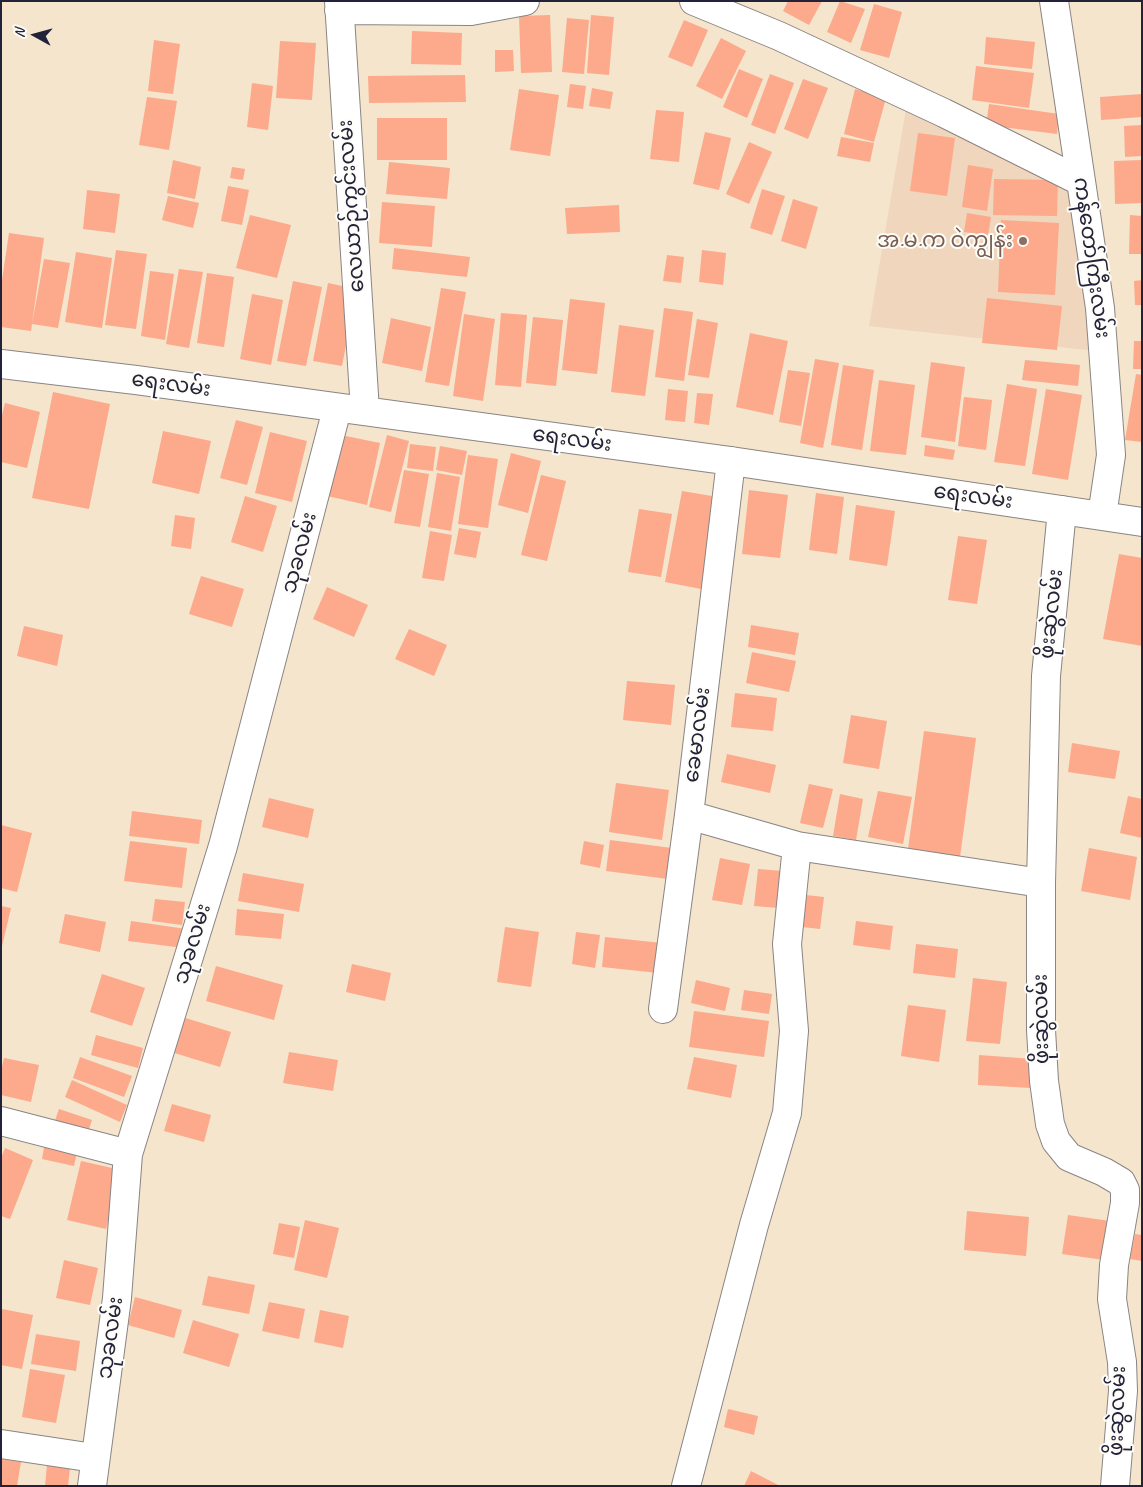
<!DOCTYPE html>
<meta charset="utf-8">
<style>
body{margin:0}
#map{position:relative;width:1143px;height:1487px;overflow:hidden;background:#f4e5cc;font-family:Caveat,sans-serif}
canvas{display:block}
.frame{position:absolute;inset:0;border:2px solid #22223b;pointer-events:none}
.north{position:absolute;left:10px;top:10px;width:50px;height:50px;-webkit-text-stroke:4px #fdfcf7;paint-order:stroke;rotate:277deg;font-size:14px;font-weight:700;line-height:20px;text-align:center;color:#22223b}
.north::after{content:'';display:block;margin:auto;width:18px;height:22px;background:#22223b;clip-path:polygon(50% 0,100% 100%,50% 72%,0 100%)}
</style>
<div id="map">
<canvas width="1143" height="1487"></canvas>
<div class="frame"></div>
<div class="north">N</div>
</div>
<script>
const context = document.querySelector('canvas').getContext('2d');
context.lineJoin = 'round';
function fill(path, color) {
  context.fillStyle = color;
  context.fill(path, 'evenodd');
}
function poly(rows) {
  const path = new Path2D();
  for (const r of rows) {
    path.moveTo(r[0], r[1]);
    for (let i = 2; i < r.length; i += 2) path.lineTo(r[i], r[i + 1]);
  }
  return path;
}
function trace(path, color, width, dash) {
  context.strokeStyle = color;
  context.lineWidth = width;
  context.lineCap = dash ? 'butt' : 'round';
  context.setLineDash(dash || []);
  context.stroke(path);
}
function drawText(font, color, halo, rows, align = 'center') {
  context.font = font + ' Caveat,"Noto Sans Myanmar",sans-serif';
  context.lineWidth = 4;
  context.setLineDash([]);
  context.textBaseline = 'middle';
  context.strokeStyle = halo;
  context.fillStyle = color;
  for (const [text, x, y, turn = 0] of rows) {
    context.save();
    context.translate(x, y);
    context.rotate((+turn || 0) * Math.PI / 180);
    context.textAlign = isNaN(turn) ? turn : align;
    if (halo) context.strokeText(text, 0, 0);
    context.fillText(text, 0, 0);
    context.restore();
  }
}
const built = poly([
 [911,80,1066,163,1096,351,869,326]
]);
const building = poly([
 [788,1,822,1,809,25,783,11],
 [840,1,865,9,851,43,827,32],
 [874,4,902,12,889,58,860,50],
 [550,15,552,72,521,73,519,16],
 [591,15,614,17,609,75,587,73],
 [567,18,589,20,584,74,562,72],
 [684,20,708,30,692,67,668,57],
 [412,31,462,33,461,65,411,64],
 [986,37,1035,42,1032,69,984,64],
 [721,38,746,51,722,99,696,86],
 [154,40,180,44,173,94,148,91],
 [280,41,316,43,312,100,276,98],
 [495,50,513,50,514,71,495,72],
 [976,66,1034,73,1029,108,972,100],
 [739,69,763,79,747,118,723,107],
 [770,74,794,83,775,134,751,125],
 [465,75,466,102,369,103,368,76],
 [803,79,828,88,808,139,784,129],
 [252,83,273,86,268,130,247,127],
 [570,84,586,86,583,109,567,107],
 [592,88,613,92,610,109,589,106],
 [519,89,559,95,550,156,510,150],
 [855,89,886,98,874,142,844,134],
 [1142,94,1142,117,1101,120,1100,97],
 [147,97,177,101,169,150,139,145],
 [989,104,1059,114,1057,134,986,125],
 [656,110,684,112,679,162,650,159],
 [377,118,447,118,447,160,377,160],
 [1142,125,1142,156,1125,157,1124,126],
 [705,132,731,138,719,190,693,184],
 [918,133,955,138,947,196,910,191],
 [841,137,874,143,870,162,837,156],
 [749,142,772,152,749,204,726,194],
 [173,160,201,167,195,199,167,193],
 [1142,160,1142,203,1115,204,1114,161],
 [389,162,450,168,447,199,386,194],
 [968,165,993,169,987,211,962,207],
 [232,167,245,169,243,180,230,178],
 [994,179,1058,180,1057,216,993,215],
 [228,186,249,190,242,225,221,221],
 [762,189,785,196,772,235,750,228],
 [87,190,120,194,115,233,83,229],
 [168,196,199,203,193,228,162,220],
 [793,199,818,207,806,249,781,241],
 [382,202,435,206,432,247,379,243],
 [619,205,620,232,567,234,565,208],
 [967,213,991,217,988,235,964,232],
 [250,215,291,225,277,278,236,268],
 [1130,215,1142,216,1142,254,1129,254],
 [1001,220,1059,223,1055,295,998,292],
 [9,233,44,238,31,331,1,327,1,287],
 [394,248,470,257,467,277,392,269],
 [116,250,147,254,136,329,105,325],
 [702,250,726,253,723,285,699,282],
 [76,252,112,258,102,328,65,322],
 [667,255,684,257,681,283,663,281],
 [44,259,70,263,58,328,32,324],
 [179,269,203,272,189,348,166,344],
 [150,271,174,274,165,340,141,336],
 [207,273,234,277,224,347,197,343],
 [1142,280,1142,305,1135,305,1134,281],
 [293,281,322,287,306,366,277,361],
 [328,283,357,289,342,366,313,361],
 [441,288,466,292,449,386,425,382],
 [252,294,283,300,271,365,240,359],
 [987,298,1062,306,1057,350,982,343],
 [570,299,605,303,597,374,562,370],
 [664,308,693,312,684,381,655,377],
 [501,313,527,315,521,387,495,385],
 [464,314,495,319,483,401,453,396],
 [533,317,563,320,556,386,526,383],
 [391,318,431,327,422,371,382,363],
 [697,319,718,323,709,378,688,375],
 [619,325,654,330,645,396,611,392],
 [750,333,788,341,773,415,736,407],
 [1134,341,1142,341,1142,369,1133,369],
 [815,359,839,363,823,448,800,443],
 [1025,360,1080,365,1078,386,1022,380],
 [931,362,965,367,955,442,921,437],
 [843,365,874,370,862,450,831,445],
 [788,370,810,373,801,426,779,422],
 [1136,374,1142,375,1142,442,1125,440],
 [879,380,915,385,906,455,870,451],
 [1007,384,1037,389,1025,466,994,462],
 [668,389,688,391,685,422,665,420],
 [1046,389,1082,395,1068,480,1032,474],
 [53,392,110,404,89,509,32,498],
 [697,393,713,394,709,425,694,423],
 [964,397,992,400,986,450,958,446],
 [5,403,40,412,27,468,1,462,1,419],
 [236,420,263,427,247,485,220,478],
 [163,431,211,441,199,494,152,483],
 [270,432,307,441,292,502,255,493],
 [336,434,380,443,367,505,323,495],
 [387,435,409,441,391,512,369,507],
 [410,444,436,447,433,471,407,468],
 [925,445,955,450,953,460,924,456],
 [440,446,467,451,462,475,436,470],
 [511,453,541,461,528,513,498,505],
 [468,455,498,459,488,528,458,524],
 [404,470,429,474,420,527,394,523],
 [437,473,460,477,451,531,428,527],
 [541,475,566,481,547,561,521,555],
 [749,490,788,495,780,558,742,554],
 [682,491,718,497,701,589,665,582],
 [816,493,844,497,837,554,809,550],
 [245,496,277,506,263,552,231,542],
 [856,505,895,511,887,566,849,560],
 [639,509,672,514,661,577,628,572],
 [175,515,195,518,191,549,171,546],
 [459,528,481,532,476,558,454,554],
 [430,531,452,535,444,581,422,578],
 [958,536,987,540,977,604,948,600],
 [1119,554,1142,558,1142,646,1103,639],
 [201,576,244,589,232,627,189,614],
 [327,587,368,605,354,637,313,619],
 [751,625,799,633,795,655,748,647],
 [24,626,63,635,57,666,17,656],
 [409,629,447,645,434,676,395,659],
 [752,652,796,661,789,692,746,683],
 [627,681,675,685,671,725,623,720],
 [735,693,777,698,773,731,731,727],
 [851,715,887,721,879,769,843,763],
 [924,731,976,738,958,872,906,864],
 [1072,743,1120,751,1115,779,1068,772],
 [727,754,776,765,770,793,721,782],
 [616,783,669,790,662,840,609,832],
 [809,784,833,789,823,828,800,823],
 [878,791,912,797,903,844,868,837],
 [840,794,863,799,856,840,833,836],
 [1128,796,1142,799,1142,838,1120,833],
 [269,798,314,809,308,838,262,827],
 [132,811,202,820,199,844,129,836],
 [1,825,32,833,17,892,1,888],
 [610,840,672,848,668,879,606,871],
 [130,841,187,848,182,888,124,881],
 [584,841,604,845,600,868,580,864],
 [1089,848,1137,857,1130,900,1081,891],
 [720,858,750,864,742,905,712,900],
 [758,869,783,871,779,908,754,906],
 [243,873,304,884,299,912,238,901],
 [797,894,824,897,820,929,793,926],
 [155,899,185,902,182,925,152,921],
 [1,906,11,908,2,946,1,946],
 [237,909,284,914,281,939,235,935],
 [65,914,106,922,100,952,59,943],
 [131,921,186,929,184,948,128,941],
 [856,921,893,926,890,950,853,945],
 [505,927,539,932,531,987,497,982],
 [576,932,600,935,595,968,572,964],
 [605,937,662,943,658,973,602,967],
 [916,944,958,949,955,978,913,973],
 [352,964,391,973,385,1001,346,992],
 [216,966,283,985,274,1020,206,1001],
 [102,974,145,988,132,1026,90,1012],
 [973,978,1007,982,1000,1044,966,1041],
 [696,980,730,988,725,1011,691,1003],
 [744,990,772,994,769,1014,741,1010],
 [908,1005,946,1010,939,1062,901,1056],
 [694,1011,769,1021,764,1057,689,1047],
 [179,1016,231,1032,220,1067,168,1051],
 [96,1035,143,1048,138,1068,91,1055],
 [289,1052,338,1060,333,1091,283,1083],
 [979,1055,1033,1059,1031,1088,978,1085],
 [80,1057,132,1076,124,1097,73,1078],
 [694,1057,737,1065,731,1098,687,1089],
 [4,1058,39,1065,31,1102,1,1095,1,1071],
 [72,1080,127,1105,120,1122,65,1097],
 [172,1104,211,1115,204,1142,164,1131],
 [59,1109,92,1120,85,1141,52,1129],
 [46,1136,79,1143,74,1166,42,1159],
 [5,1148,33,1160,10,1219,1,1216,1,1158],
 [81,1161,121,1170,106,1229,67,1220],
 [967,1211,1029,1217,1026,1256,964,1250],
 [1068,1215,1110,1221,1104,1260,1062,1254],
 [305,1220,339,1228,327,1278,294,1270],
 [279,1223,300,1227,294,1258,273,1254],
 [1135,1234,1142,1235,1142,1261,1130,1259],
 [64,1260,98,1268,90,1305,56,1298],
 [208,1276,255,1285,249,1314,202,1305],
 [135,1297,182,1310,174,1338,128,1325],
 [269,1302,305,1309,299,1339,262,1331],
 [2,1309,33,1315,22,1369,1,1365],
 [320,1310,349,1316,343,1348,314,1342],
 [193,1320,239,1334,229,1367,183,1353],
 [36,1334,80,1341,76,1371,31,1364],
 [30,1369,65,1375,56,1423,22,1417],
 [728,1409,758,1416,754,1435,724,1427],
 [1,1459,21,1462,17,1486,1,1486],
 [47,1465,70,1468,68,1486,45,1486],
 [751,1471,780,1486,744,1486]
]);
const minor = poly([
 [339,1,365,411],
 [694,1,779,36,944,113,1080,181],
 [1054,1,1100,308,1111,455,1102,516],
 [339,10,471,11,525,1],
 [1,364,136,380,731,461,1142,522],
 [1062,510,1046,676,1041,883,1041,1030,1044,1081,1050,1124,1056,1141,1069,1157,1104,1172,1121,1182,1125,1190,1125,1203,1114,1265,1112,1299,1122,1362,1123,1391,1115,1486],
 [689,815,797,846,1041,883],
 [663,1009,689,815,731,461],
 [1,1121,128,1154],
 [1,1444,94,1458],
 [92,1486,117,1298,128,1154,223,846,337,409],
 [686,1486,754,1225,787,1113,794,1031,787,944,797,846]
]);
const markers = [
 [1023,241,5,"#8d6e63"]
];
const streetNames = [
 ["လေယာဉ်ကွင်းလမ်း",352,206,-94],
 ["ကန်တော်ကြီးလမ်း",1091,258,82],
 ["ရေးလမ်း",171,385,8],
 ["ရေးလမ်း",572,440,8],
 ["ရေးလမ်း",973,497,8],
 ["သုခလမ်း",300,553,-75],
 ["ဖိုးဆွဲလမ်း",1052,614,-84],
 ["ခေမာလမ်း",698,735,-83],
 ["သုခလမ်း",193,944,-73],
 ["ဖိုးဆွဲလမ်း",1042,1019,-91],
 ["သုခလမ်း",111,1338,-82],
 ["ဖိုးဆွဲလမ်း",1118,1411,-88]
];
const educationNames = [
 ["အ.မ.က ဝဲကျွန်း",1013,241]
];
fill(built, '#efd6bc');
fill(building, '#fca98c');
trace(minor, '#8b8484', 30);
trace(minor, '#fff', 28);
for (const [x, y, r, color] of markers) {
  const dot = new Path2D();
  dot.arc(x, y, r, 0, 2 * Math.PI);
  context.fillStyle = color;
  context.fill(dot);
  trace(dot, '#fdfcf7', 2);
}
drawText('21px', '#22223b', '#fdfcf7', streetNames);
drawText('21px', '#785e54', '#fdfcf7', educationNames, 'right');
</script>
